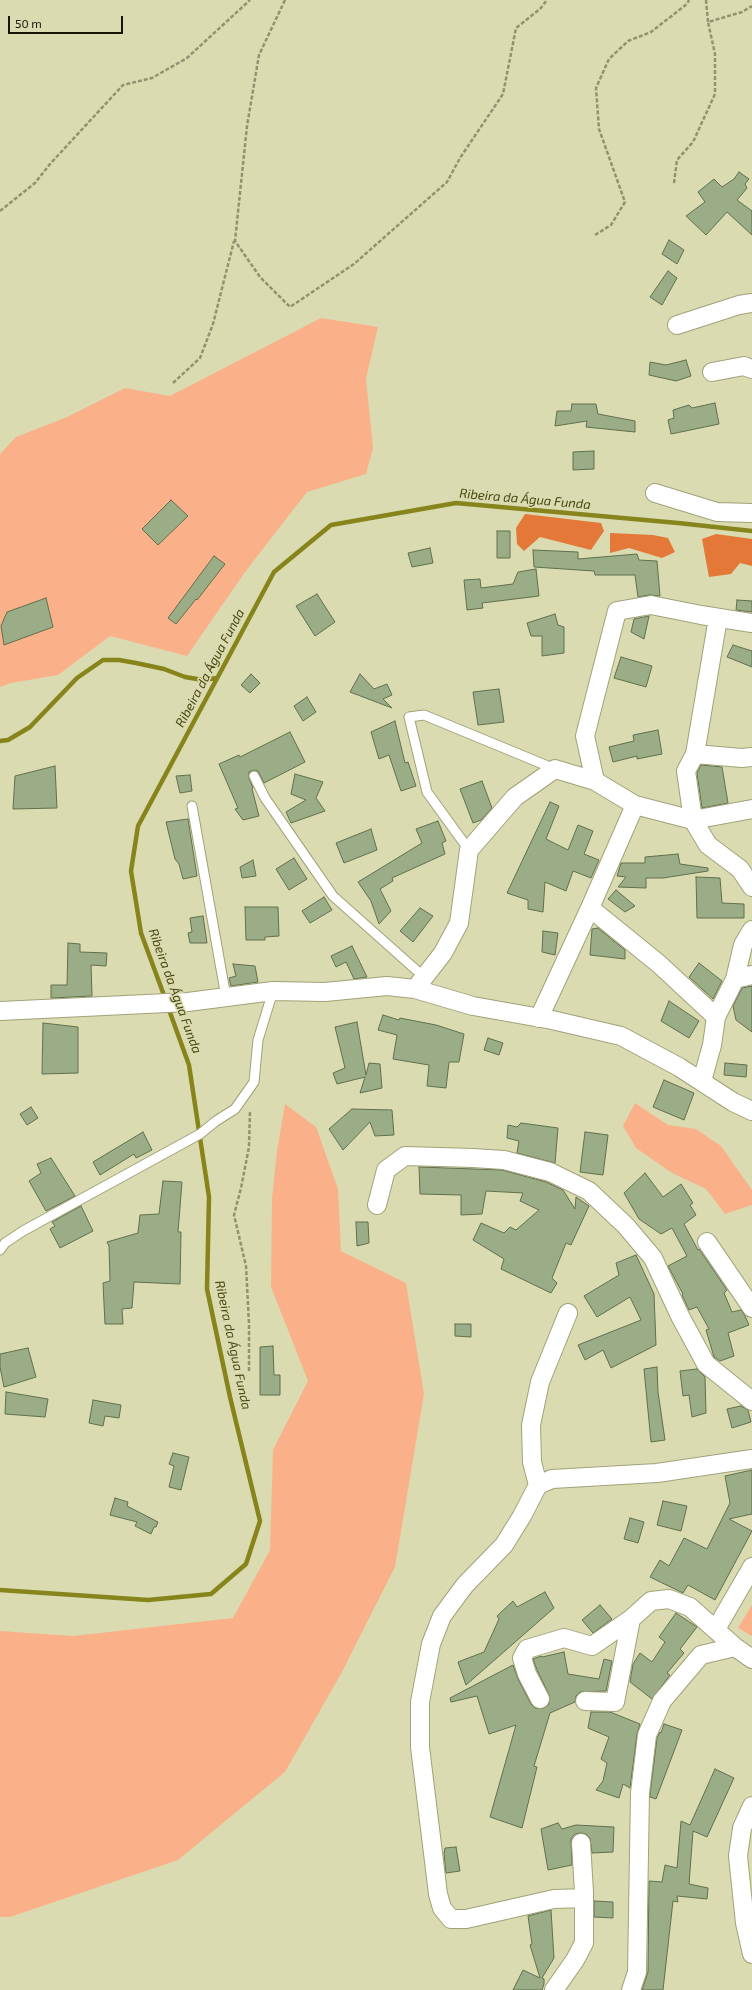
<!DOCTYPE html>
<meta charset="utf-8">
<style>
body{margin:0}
#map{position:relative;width:752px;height:1990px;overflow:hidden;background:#dadbb0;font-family:"Exo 2",sans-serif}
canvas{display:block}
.scale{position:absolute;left:8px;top:16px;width:115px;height:18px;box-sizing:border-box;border:2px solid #151505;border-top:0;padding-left:5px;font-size:12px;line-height:14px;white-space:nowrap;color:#151505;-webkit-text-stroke:3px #dadbb0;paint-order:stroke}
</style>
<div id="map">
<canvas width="752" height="1990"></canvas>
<div class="scale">50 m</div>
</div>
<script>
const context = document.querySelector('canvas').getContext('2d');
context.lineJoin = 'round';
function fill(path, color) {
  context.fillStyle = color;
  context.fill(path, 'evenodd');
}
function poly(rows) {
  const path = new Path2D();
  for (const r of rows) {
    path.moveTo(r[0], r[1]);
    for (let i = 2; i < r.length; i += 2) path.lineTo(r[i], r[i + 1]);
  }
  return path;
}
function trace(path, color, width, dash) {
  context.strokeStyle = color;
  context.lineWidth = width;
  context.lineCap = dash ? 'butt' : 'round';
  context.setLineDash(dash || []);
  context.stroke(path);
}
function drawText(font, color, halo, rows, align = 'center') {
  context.font = font + ' "Exo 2",sans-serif';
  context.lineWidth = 3;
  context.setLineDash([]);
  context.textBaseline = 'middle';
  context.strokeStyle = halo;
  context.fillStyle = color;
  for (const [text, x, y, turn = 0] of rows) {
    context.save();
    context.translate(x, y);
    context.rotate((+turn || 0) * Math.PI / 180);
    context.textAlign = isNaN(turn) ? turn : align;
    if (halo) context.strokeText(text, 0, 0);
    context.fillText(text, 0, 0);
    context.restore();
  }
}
const green = poly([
 [321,318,378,327,366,379,373,448,366,474,307,492,245,572,187,656,110,636,58,675,11,683,0,687,0,454,16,437,67,417,125,388,170,396],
 [635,1103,668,1125,696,1129,721,1146,752,1190,752,1205,725,1214,706,1189,672,1173,636,1148,623,1126],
 [285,1104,316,1127,338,1189,341,1251,406,1283,424,1394,395,1567,342,1672,285,1772,178,1860,10,1917,0,1917,0,1631,73,1636,233,1618,270,1550,273,1450,308,1381,271,1287,272,1199,277,1151],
 [752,1605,752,1636,738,1628]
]);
const forest = poly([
 [525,514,601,523,604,531,591,550,540,537,524,551,517,544,516,528],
 [610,533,653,535,668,538,675,552,662,558,629,548,610,553],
 [716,534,752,539,752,566,740,563,731,574,709,577,702,539]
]);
const stream = poly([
 [0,741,8,740,30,727,77,678,103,660,119,660,136,663,164,669,185,677,203,680,217,678],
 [165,998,141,933,131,871,138,826,274,572,331,525,456,503,678,523,752,531],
 [0,1590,148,1600,211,1594,246,1564,260,1521,230,1397,207,1289,209,1197,189,1065,168,1007]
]);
const building = poly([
 [739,172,749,179,745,184,747,188,737,200,752,211,752,235,727,212,706,235,686,216,705,202,698,192,714,179,722,187,734,179,739,172],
 [669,240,684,250,677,264,662,254,669,240],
 [668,271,677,278,662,305,650,297,668,271],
 [686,360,691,376,676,381,649,375,650,362,666,365,686,360],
 [715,403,719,424,671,434,668,420,674,418,673,410,689,405,692,408,715,403],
 [572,404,596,404,598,414,635,421,635,432,586,427,587,421,555,426,557,411,571,411,572,404],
 [594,451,594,469,573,470,573,452,594,451],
 [171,500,188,516,158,545,142,529,171,500],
 [497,531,510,531,510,558,497,558,497,531],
 [430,548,433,563,412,567,408,553,430,548],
 [533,550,578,552,578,559,637,554,639,560,657,561,660,596,649,595,638,597,635,575,595,575,594,571,534,567,533,550],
 [214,556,225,564,197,600,196,599,176,624,168,618,214,556],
 [536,569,539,596,482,603,483,608,467,610,464,580,480,579,481,588,513,584,518,572,536,569],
 [317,594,335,622,315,636,296,606,317,594],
 [46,598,53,627,4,645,1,626,7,612,46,598],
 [737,600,752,601,752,612,736,610,737,600],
 [555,614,558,625,564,627,564,653,542,656,542,636,531,636,527,623,555,614],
 [649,616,644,639,631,632,634,619,649,616],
 [733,645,752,651,752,667,727,657,733,645],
 [621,657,652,666,646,687,614,678,621,657],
 [251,674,260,683,250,693,241,685,251,674],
 [360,674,374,689,387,684,392,695,383,699,392,708,350,692,360,674],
 [499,689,504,722,478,725,473,692,499,689],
 [307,697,316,712,303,721,294,706,307,697],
 [395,721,405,763,408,762,416,786,401,791,389,755,379,759,371,732,395,721],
 [658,730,662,754,637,759,637,756,613,762,609,747,634,741,633,735,658,730],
 [290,732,305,762,264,783,258,771,254,770,249,772,249,778,253,788,252,789,259,816,243,820,235,809,238,808,219,764,239,755,240,757,290,732],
 [701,765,722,767,728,803,702,808,697,773,701,765],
 [55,766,57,808,13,809,15,776,55,766],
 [295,774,323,782,316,798,325,811,291,823,286,812,306,800,291,794,295,774],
 [190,775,192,791,180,793,176,776,190,775],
 [482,781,492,808,481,820,473,823,460,789,482,781],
 [550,802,559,806,546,839,568,850,578,825,593,831,584,854,599,860,591,878,573,871,566,891,545,882,543,912,528,909,528,900,507,893,550,802],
 [188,819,197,876,183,879,179,864,175,859,166,822,188,819],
 [438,821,446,841,442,843,445,854,392,878,393,881,380,889,391,911,379,924,371,901,358,882,422,843,416,829,438,821],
 [371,829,377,850,344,863,336,843,371,829],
 [678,854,680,864,708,868,708,871,663,878,646,878,646,888,618,887,626,877,617,876,621,863,645,863,645,857,678,854],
 [294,858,307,879,289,890,276,869,294,858],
 [253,860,256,876,242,878,240,867,253,860],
 [696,877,720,878,722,903,744,904,744,918,697,918,696,877],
 [616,890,635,906,625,912,608,899,616,890],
 [324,897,332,910,310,923,302,911,324,897],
 [245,907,278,907,279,936,265,937,265,940,246,940,245,907],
 [420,908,433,916,413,942,400,931,420,908],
 [203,916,207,943,190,943,188,933,192,932,190,918,203,916],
 [598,928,625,950,625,959,590,955,592,929,598,928],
 [543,931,558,933,555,955,542,952,543,931],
 [68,943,80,944,80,952,107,953,106,966,91,965,92,996,51,998,51,985,67,985,68,943],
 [352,946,367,977,354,979,346,962,336,967,331,956,352,946],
 [699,963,722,981,713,999,689,977,699,963],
 [233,964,255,966,258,982,231,986,229,978,236,976,233,964],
 [752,986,752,1032,736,1020,733,1006,742,988,752,986],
 [669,1001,699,1021,689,1038,661,1021,669,1001],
 [383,1015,399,1020,400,1018,436,1025,464,1034,459,1062,449,1062,446,1088,427,1086,429,1065,393,1059,397,1035,378,1030,383,1015],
 [357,1022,366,1075,369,1063,380,1064,382,1088,360,1093,365,1077,337,1084,333,1073,345,1068,335,1027,357,1022],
 [43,1023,78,1027,78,1073,42,1074,43,1023],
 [488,1038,503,1043,499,1055,484,1050,488,1038],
 [725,1063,747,1065,746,1077,724,1075,725,1063],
 [664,1080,694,1093,684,1120,653,1107,664,1080],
 [31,1107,38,1118,27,1125,20,1114,31,1107],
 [352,1109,392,1110,394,1135,375,1136,370,1122,343,1150,329,1129,352,1109],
 [521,1123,558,1128,555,1163,517,1153,519,1141,507,1138,508,1125,517,1127,521,1123],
 [143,1132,152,1150,136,1158,134,1154,100,1175,93,1162,143,1132],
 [585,1132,608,1135,603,1175,580,1172,585,1132],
 [51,1158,75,1196,46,1211,29,1181,41,1173,37,1164,51,1158],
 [419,1167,502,1170,546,1182,563,1190,575,1209,576,1197,589,1206,571,1245,566,1243,552,1278,557,1283,551,1293,501,1269,504,1259,473,1240,481,1223,504,1233,510,1227,516,1230,539,1210,520,1201,523,1193,486,1191,482,1214,461,1215,461,1195,420,1194,419,1167],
 [645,1173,663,1197,681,1184,693,1203,690,1205,696,1215,684,1224,698,1250,699,1249,727,1290,724,1293,732,1312,741,1310,745,1316,749,1325,728,1333,734,1356,720,1361,714,1357,706,1330,709,1329,697,1307,689,1310,682,1295,683,1294,668,1266,687,1256,672,1228,661,1234,639,1219,624,1193,645,1173],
 [163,1181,182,1182,178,1232,181,1232,180,1284,134,1282,132,1308,122,1309,123,1324,105,1324,103,1283,110,1281,109,1246,107,1242,138,1233,140,1215,159,1214,163,1181],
 [81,1206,93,1231,60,1248,50,1229,55,1226,52,1222,81,1206],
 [356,1222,368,1222,369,1243,357,1246,356,1222],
 [636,1255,654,1294,656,1345,611,1368,603,1350,585,1360,578,1345,641,1320,630,1297,597,1317,584,1296,619,1275,616,1263,636,1255],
 [455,1324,471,1324,471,1337,455,1336,455,1324],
 [273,1346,274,1375,280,1375,280,1395,260,1395,260,1347,273,1346],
 [28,1348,36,1377,4,1387,0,1367,0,1354,28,1348],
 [657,1367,658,1392,665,1440,651,1442,644,1369,657,1367],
 [697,1369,705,1377,706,1413,692,1417,689,1395,683,1396,680,1371,697,1369],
 [6,1392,48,1399,45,1417,5,1414,6,1392],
 [93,1400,121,1405,119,1418,105,1416,103,1426,89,1423,93,1400],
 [741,1406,748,1410,751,1422,732,1428,727,1409,741,1406],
 [173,1453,189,1457,181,1490,169,1487,174,1466,169,1464,173,1453],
 [752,1470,752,1514,729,1519,752,1531,715,1600,688,1585,683,1593,650,1577,660,1560,669,1566,684,1538,707,1549,730,1503,725,1476,752,1470],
 [115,1498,128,1502,127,1506,158,1522,156,1527,154,1527,151,1534,135,1526,137,1522,110,1515,115,1498],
 [663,1501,687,1506,681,1531,657,1525,663,1501],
 [630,1518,644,1522,638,1543,624,1539,630,1518],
 [545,1592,554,1608,466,1685,458,1662,484,1652,499,1619,497,1616,513,1601,517,1607,545,1592],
 [600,1605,612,1619,593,1633,582,1620,600,1605],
 [676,1613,697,1627,680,1649,684,1653,667,1673,670,1675,652,1699,630,1682,633,1664,640,1653,652,1662,665,1642,659,1637,676,1613],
 [564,1652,568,1674,599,1679,604,1659,612,1661,606,1691,580,1692,576,1696,575,1702,550,1713,534,1766,537,1767,522,1828,490,1817,516,1725,489,1734,477,1696,451,1702,450,1698,513,1665,518,1679,531,1704,535,1708,544,1708,549,1704,549,1695,537,1670,533,1659,541,1656,542,1657,564,1652],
 [591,1712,610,1712,640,1724,637,1734,630,1788,623,1784,619,1798,596,1790,603,1781,607,1763,601,1759,609,1737,588,1728,591,1712],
 [664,1724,682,1730,656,1799,650,1797,650,1794,657,1738,660,1732,661,1733,664,1724],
 [715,1769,734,1778,707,1837,693,1831,689,1884,708,1888,707,1899,677,1896,678,1902,673,1901,663,1990,642,1990,648,1972,649,1881,662,1882,665,1865,677,1868,681,1821,690,1825,715,1769],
 [558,1823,562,1829,576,1825,614,1827,613,1852,592,1853,590,1838,586,1834,580,1833,575,1834,571,1839,572,1865,548,1870,541,1829,558,1823],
 [456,1847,460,1871,446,1873,444,1853,445,1848,456,1847],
 [594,1901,613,1902,613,1918,594,1917,594,1901],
 [551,1910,554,1958,542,1978,544,1979,544,1984,542,1990,513,1990,523,1970,540,1978,530,1945,532,1944,528,1916,551,1910]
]);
const path = poly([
 [285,0,259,55,247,126,235,241,260,277,290,307,354,264,447,182,460,158,503,94,516,28,540,9,547,0],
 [706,0,708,22,742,12,752,6],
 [674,183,677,160,693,142,715,94,715,54,708,22],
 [0,211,35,183,50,164,123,85,152,78,187,58,250,0],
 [595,235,611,225,625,202,599,129,596,88,609,59,628,41,651,32,687,4,689,0],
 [173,383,200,358,213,324,234,241],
 [249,1371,249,1324,246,1266,234,1215,241,1188,249,1147,250,1110]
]);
const service = poly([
 [254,776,265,798,333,896,424,977],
 [192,806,226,997],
 [469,850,427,792,409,717,424,715,555,769],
 [0,1250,5,1243,23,1231,200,1134,216,1121,235,1109,254,1082,258,1040,273,991]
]);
const minor = poly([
 [677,325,739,305,752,303],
 [712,372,744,366,752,369],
 [655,493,717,512,752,513],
 [695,754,718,618],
 [752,757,742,758,695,754,686,771,693,820,708,845,740,869,752,887],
 [595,781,585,736,617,611,651,605,701,615,752,623],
 [590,908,635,805],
 [735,979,752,975],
 [415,989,443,953,459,923,469,850,515,797,555,769,595,781,635,805,693,820,752,809],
 [0,1011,188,1002,273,991,325,992,387,986,415,989,473,1006,552,1020,621,1036,679,1067,733,1102,752,1111],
 [716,1017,735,979,743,945,752,930],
 [539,1018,590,908,659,964,716,1017,712,1045,702,1081],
 [377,1205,386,1170,405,1156,473,1158,504,1160,550,1172,589,1191,626,1226,653,1258,680,1316,706,1364,752,1401],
 [707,1242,752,1308],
 [538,1485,532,1462,531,1425,540,1382,568,1313],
 [716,1629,752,1567],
 [540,1699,527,1674,522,1658,527,1649,564,1638,592,1646,631,1619,651,1601,669,1599,690,1607,735,1647,752,1659],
 [585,1701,615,1702,631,1619],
 [752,1806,742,1828,738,1856,745,1923,752,1954],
 [584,1898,554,1899,466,1919,451,1919,442,1908,438,1894,420,1747,420,1702,431,1644,442,1616,465,1585,504,1545,522,1516,538,1485,552,1479,657,1473,752,1459],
 [554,1990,575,1960,584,1943,584,1892,581,1843],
 [631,1990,637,1972,640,1793,647,1735,662,1701,701,1655,735,1647]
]);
const waterNames = [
 ["Ribeira da Água Funda",525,499,5],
 ["Ribeira da Água Funda",210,668,-62],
 ["Ribeira da Água Funda",175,991,70],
 ["Ribeira da Água Funda",233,1345,78]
];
fill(green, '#fab18a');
fill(forest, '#e37838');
trace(stream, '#86841b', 4.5);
fill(building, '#9aad87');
trace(building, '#60704d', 1);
trace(service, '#a1a279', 11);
trace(minor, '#a1a279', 20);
trace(path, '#919271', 2.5, [4, 2]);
trace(service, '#fff', 9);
trace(minor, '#fff', 18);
drawText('italic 13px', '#474711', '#dadbb0', waterNames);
</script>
